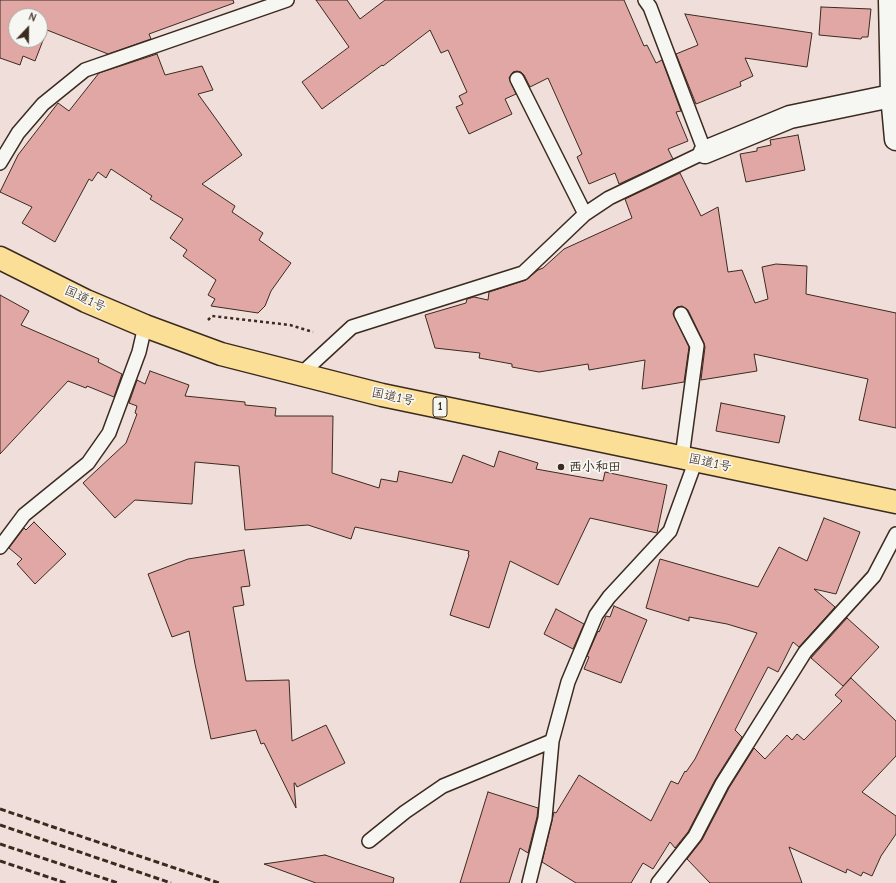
<!DOCTYPE html>
<meta charset="utf-8">
<style>
body{margin:0}
#map{position:relative;width:896px;height:883px;overflow:hidden;background:#f0dedb;font-family:"Comic Neue",sans-serif}
canvas{display:block}
.north{position:absolute;left:8px;top:8px;width:40px;height:40px;box-sizing:border-box;background:#f6f6f2;border:1px solid #aba49d;border-radius:50%;rotate:22deg;font-size:11px;font-weight:700;line-height:16px;text-align:center;color:#3b2a1e}
.north::after{content:'';display:block;margin:auto;width:14px;height:18px;background:#3b2a1e;clip-path:polygon(50% 0,100% 100%,50% 72%,0 100%)}
</style>
<div id="map">
<canvas width="896" height="883"></canvas>
<div class="north">N</div>
</div>
<script>
const context = document.querySelector('canvas').getContext('2d');
context.lineJoin = 'round';
function fill(path, color) {
  context.fillStyle = color;
  context.fill(path, 'evenodd');
}
function poly(rows) {
  const path = new Path2D();
  for (const r of rows) {
    path.moveTo(r[0], r[1]);
    for (let i = 2; i < r.length; i += 2) path.lineTo(r[i], r[i + 1]);
  }
  return path;
}
function trace(path, color, width, dash) {
  context.strokeStyle = color;
  context.lineWidth = width;
  context.lineCap = dash ? 'butt' : 'round';
  context.setLineDash(dash || []);
  context.stroke(path);
}
function drawText(font, color, halo, rows, align = 'center') {
  context.font = font + ' "Comic Neue","Klee One",sans-serif';
  context.lineWidth = 3.5;
  context.setLineDash([]);
  context.textBaseline = 'middle';
  context.strokeStyle = halo;
  context.fillStyle = color;
  for (const [text, x, y, turn = 0] of rows) {
    context.save();
    context.translate(x, y);
    context.rotate((+turn || 0) * Math.PI / 180);
    context.textAlign = isNaN(turn) ? turn : align;
    if (halo) context.strokeText(text, 0, 0);
    context.fillText(text, 0, 0);
    context.restore();
  }
}
const building = poly([
 [0,0,233,0,234,3,149,34,151,39,108,54,47,30,35,61,23,56,20,65,0,58,0,0],
 [16,16,40,16,40,40,16,40,16,16],
 [316,0,347,0,360,19,385,0,624,0,644,46,647,45,656,63,662,60,681,111,676,112,688,141,668,149,673,159,619,184,615,173,589,184,577,157,582,154,548,78,530,87,524,75,521,72,517,71,513,72,509,78,516,94,505,99,512,114,469,134,456,107,463,104,459,96,467,92,448,50,441,53,430,30,383,66,382,65,322,109,302,82,349,47,316,0],
 [821,7,871,9,868,37,862,37,861,39,819,35,821,7],
 [685,14,812,33,807,67,745,58,753,76,740,82,741,86,696,104,676,54,698,45,685,14],
 [157,54,165,75,202,66,213,90,198,94,242,155,202,184,235,206,232,212,263,233,259,240,291,263,271,291,265,306,258,313,211,306,215,299,208,295,216,280,183,256,187,250,170,238,183,219,150,199,152,196,111,169,106,178,98,172,92,181,89,179,55,242,22,223,32,207,0,192,18,155,58,103,69,111,99,73,157,54],
 [798,135,805,170,746,182,740,154,757,151,757,148,771,145,770,140,798,135],
 [680,173,701,216,718,207,728,272,742,270,755,303,768,299,762,267,776,264,807,266,806,294,896,313,896,428,859,420,868,379,754,354,757,371,701,380,705,347,704,343,688,310,682,306,677,307,674,310,673,314,689,347,684,382,642,389,645,360,589,370,588,364,539,372,512,367,512,364,479,358,480,353,435,348,425,315,466,303,467,299,474,297,488,300,489,292,526,280,538,270,543,268,564,249,632,218,625,199,680,173],
 [0,295,29,311,21,325,99,359,98,362,122,374,114,397,87,386,86,388,68,381,0,454,0,295],
 [150,371,189,385,185,396,245,402,245,405,276,408,275,416,333,416,332,473,379,488,381,479,397,482,399,471,452,483,463,455,494,467,499,451,538,463,536,469,603,481,605,472,667,485,657,533,590,518,558,585,510,561,489,628,450,615,469,555,468,554,469,551,355,527,351,539,308,525,245,530,239,466,195,462,192,504,135,500,115,518,83,483,126,443,137,414,135,413,137,406,129,403,137,380,145,384,150,371],
 [721,403,785,416,779,443,716,431,721,403],
 [824,518,860,532,836,594,814,589,835,607,799,647,793,642,778,672,768,667,735,730,742,737,715,780,688,832,675,848,670,842,653,869,643,863,631,883,576,883,542,862,554,812,556,813,579,775,651,821,671,781,678,784,685,771,686,772,695,759,757,633,727,624,689,617,689,621,646,608,660,559,758,587,779,547,807,561,824,518],
 [34,522,66,554,35,584,17,564,22,559,9,548,24,528,26,530,34,522],
 [244,550,250,586,241,587,244,605,233,607,246,681,289,680,292,741,326,725,345,763,297,787,295,783,294,783,296,808,264,743,261,744,256,730,211,739,195,664,189,631,172,637,148,574,188,559,244,550],
 [614,606,647,620,621,683,584,669,589,657,587,656,598,631,599,632,606,616,610,617,614,606],
 [556,609,584,624,573,649,544,634,556,609],
 [847,618,879,647,843,686,811,658,847,618],
 [851,678,896,721,896,756,862,792,896,816,896,834,881,856,872,876,863,872,861,876,847,869,846,873,789,847,802,883,710,883,687,859,702,840,729,788,754,748,765,759,787,735,792,740,797,734,804,740,842,701,835,695,851,678],
 [488,792,538,808,537,817,528,853,520,848,509,883,460,883,488,792],
 [325,855,394,878,393,883,316,883,264,864,325,855]
]);
const path = poly([
 [208,320,212,316,290,325,313,332]
]);
const lane = poly([
 [517,79,585,214],
 [0,163,18,133,43,104,85,70,287,0],
 [681,314,697,346,682,457],
 [301,374,352,327,523,273,585,214,609,198,705,152,650,7,645,0],
 [0,547,24,515,88,463,109,433,139,352,145,326],
 [369,841,405,812,443,786,552,741],
 [529,883,545,818,552,741,568,682,596,615,609,597,670,531,696,460],
 [658,883,695,836,722,784,805,652,874,576,896,534]
]);
const street = poly([
 [890,0,892,95,896,139],
 [705,152,790,117,896,95]
]);
const highway = poly([
 [0,258,86,301,145,326,221,354,382,395,896,502]
]);
const rail = poly([
 [0,809,219,883],
 [0,825,171,883],
 [0,844,118,883],
 [0,861,66,883]
]);
const markers = [
 [561,467,4,"#3b2a1e"]
];
const shields = [
 [440,407,14]
];
const shieldNames = [
 ["1",440,407]
];
const streetNames = [
 ["国道1号",85,299,25],
 ["国道1号",393,397,12],
 ["国道1号",710,463,12]
];
const poiNames = [
 ["西小和田",569,467]
];
fill(building, '#e1a7a4');
trace(building, '#3b2a1e', 1);
trace(lane, '#3b2a1e', 16);
trace(street, '#3b2a1e', 25);
trace(highway, '#3b2a1e', 25);
trace(path, '#3b2a1e', 2.5, [3, 3]);
trace(lane, '#f6f6f2', 13);
trace(street, '#f6f6f2', 22);
trace(highway, '#fbdf96', 22);
trace(rail, '#3b2a1e', 3, [6, 3]);
for (const [x, y, r, color] of markers) {
  const dot = new Path2D();
  dot.arc(x, y, r, 0, 2 * Math.PI);
  context.fillStyle = color;
  context.fill(dot);
  trace(dot, '#f6f6f2', 1.5);
}
for (const [x, y, w] of shields) {
  const box = new Path2D();
  box.roundRect(x - w / 2, y - 10, w, 20, 3);
  context.fillStyle = '#f6f6f2';
  context.fill(box);
  trace(box, '#3b2a1e', 1);
}
drawText('bold 12px', '#3b2a1e', null, shieldNames);
drawText('13px', '#3b2a1e', '#f6f6f2', streetNames);
drawText('bold 13px', '#3b2a1e', '#f6f6f2', poiNames, 'left');
</script>
